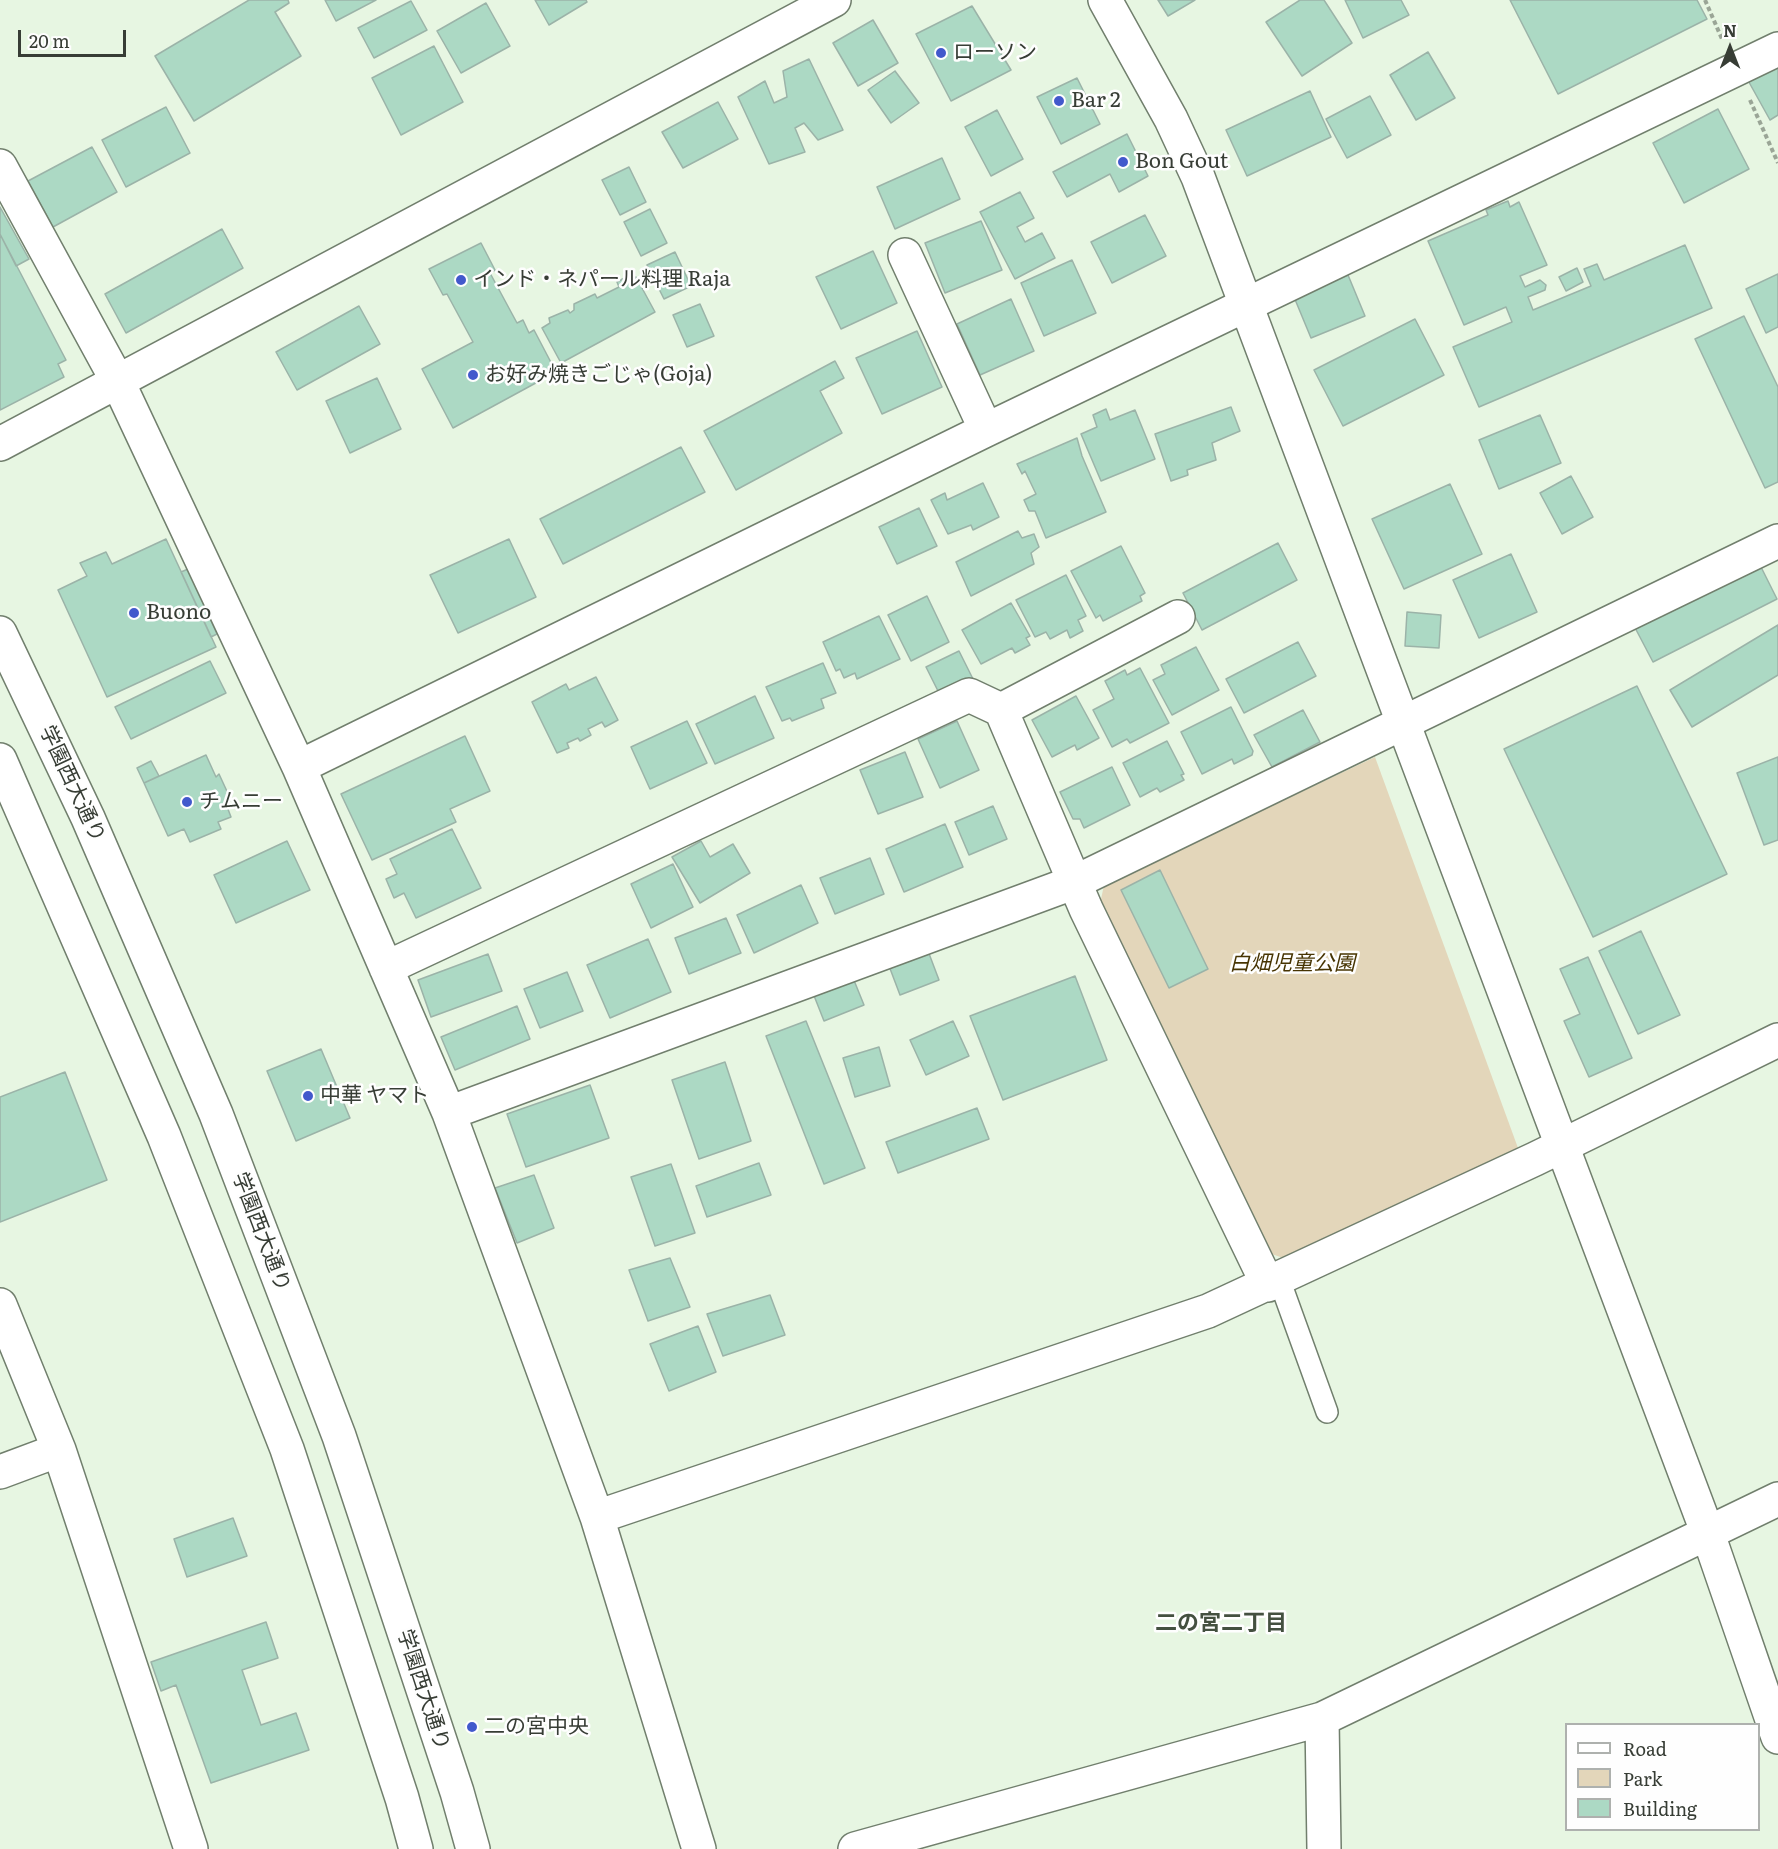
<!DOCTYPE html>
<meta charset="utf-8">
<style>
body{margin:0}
#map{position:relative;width:1778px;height:1849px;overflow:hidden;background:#e7f6e2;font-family:Literata,serif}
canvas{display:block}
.legend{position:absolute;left:1565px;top:1723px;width:195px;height:108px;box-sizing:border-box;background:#fefefe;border:2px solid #aeb1ae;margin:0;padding:8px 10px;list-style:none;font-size:18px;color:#373d35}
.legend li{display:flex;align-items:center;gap:12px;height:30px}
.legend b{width:30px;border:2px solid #aeb1ae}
.north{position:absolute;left:1700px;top:18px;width:60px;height:60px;-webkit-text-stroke:4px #fefefe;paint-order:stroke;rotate:0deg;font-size:16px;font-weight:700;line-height:24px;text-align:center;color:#373d35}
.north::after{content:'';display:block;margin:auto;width:21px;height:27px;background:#373d35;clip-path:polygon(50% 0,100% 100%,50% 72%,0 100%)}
.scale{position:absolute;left:18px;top:30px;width:108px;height:27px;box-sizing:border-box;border:3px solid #373d35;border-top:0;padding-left:8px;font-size:18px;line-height:21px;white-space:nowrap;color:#373d35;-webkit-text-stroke:4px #fefefe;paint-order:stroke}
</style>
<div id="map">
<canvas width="1778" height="1849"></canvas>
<ul class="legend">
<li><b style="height:8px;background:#fff"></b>Road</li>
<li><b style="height:16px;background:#e3d6ba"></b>Park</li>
<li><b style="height:16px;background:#acd9c4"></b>Building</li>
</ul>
<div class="north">N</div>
<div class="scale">20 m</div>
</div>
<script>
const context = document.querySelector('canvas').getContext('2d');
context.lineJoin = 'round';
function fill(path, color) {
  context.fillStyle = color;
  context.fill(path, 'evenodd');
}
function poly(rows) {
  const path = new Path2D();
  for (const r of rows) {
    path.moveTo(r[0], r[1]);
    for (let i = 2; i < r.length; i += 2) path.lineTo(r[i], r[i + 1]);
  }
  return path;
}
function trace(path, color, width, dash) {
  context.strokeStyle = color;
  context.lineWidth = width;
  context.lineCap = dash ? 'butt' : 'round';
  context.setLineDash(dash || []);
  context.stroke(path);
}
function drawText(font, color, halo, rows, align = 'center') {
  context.font = font + ' Literata,"Noto Sans JP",serif';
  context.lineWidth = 5;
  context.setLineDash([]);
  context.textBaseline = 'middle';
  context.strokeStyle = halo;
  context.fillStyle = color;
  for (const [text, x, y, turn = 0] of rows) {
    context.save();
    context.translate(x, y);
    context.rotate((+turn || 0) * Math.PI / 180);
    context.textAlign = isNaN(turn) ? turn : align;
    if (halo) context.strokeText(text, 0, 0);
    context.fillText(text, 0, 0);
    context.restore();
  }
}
const green = poly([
 [1375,757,1518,1148,1286,1259,1266,1252,1099,909,1104,885]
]);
const building = poly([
 [249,0,288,0,289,3,275,12,301,56,194,121,155,56,249,0],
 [325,0,376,0,336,21,325,0],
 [535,0,586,0,587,2,549,25,535,0],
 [1158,0,1195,0,1168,16,1158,0],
 [1300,0,1324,0,1352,43,1302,76,1266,22,1300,0],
 [1345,0,1401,0,1409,15,1363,38,1345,0],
 [1510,0,1697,0,1707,19,1558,94,1510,0],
 [411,1,427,30,374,58,358,28,411,1],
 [486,3,510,46,461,73,437,31,486,3],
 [972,6,1011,70,951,101,916,34,972,6],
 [873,20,898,63,858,86,833,43,873,20],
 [434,46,463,102,401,135,372,78,434,46],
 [1428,52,1455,98,1416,120,1390,75,1428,52],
 [1778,57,1778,115,1770,120,1745,75,1778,57],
 [809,59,843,130,818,140,804,123,795,128,805,152,769,164,738,97,765,81,774,103,787,97,783,71,809,59],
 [895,71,919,103,891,123,868,90,895,71],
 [1077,78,1100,124,1061,144,1037,97,1077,78],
 [1310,91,1331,137,1247,176,1226,130,1310,91],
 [1370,96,1391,135,1347,158,1326,119,1370,96],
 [718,102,738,139,683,168,662,132,718,102],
 [166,107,190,153,126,187,102,140,166,107],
 [1718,109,1749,169,1684,203,1653,143,1718,109],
 [997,110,1023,159,991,176,965,127,997,110],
 [1127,134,1148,176,1119,192,1110,174,1067,197,1053,172,1127,134],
 [92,147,117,192,53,227,28,181,92,147],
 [942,158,960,199,895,229,877,187,942,158],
 [629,167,646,202,620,215,602,180,629,167],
 [1020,192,1034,218,1017,227,1025,242,1042,233,1055,258,1015,279,980,212,1020,192],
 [1508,201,1510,207,1519,202,1547,265,1520,276,1525,287,1540,280,1546,285,1545,290,1528,297,1533,310,1591,286,1584,269,1597,264,1604,280,1685,245,1712,308,1479,407,1453,347,1512,322,1506,307,1464,325,1428,241,1488,215,1486,210,1508,201],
 [0,207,29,259,16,266,0,234,0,207],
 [650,209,667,243,641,256,624,222,650,209],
 [1145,215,1166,256,1112,283,1091,242,1145,215],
 [981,221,1002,270,945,293,925,243,981,221],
 [222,229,243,268,126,333,105,294,222,229],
 [0,234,66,360,58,364,64,377,0,410,0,234],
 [481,243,495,270,490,273,517,323,523,320,529,333,534,330,556,372,453,428,422,369,473,342,447,294,443,295,429,269,481,243],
 [873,251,897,303,841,329,816,277,873,251],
 [675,252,691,286,664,299,647,265,675,252],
 [1072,260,1096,313,1044,336,1021,283,1072,260],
 [1577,268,1583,282,1566,291,1559,277,1577,268],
 [1778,274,1778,327,1766,333,1746,289,1778,274],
 [1348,275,1365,316,1311,338,1294,297,1348,275],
 [626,277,628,281,636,277,655,312,561,363,542,328,550,323,549,318,568,310,570,313,574,310,574,304,595,294,597,298,619,287,617,282,626,277],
 [1011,299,1034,351,980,375,957,324,1011,299],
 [700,304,714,336,687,347,673,315,700,304],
 [359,306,380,344,297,390,276,352,359,306],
 [1744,316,1778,387,1778,482,1765,488,1695,339,1744,316],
 [1415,319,1444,375,1343,426,1314,370,1415,319],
 [917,331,942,387,882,414,856,358,917,331],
 [835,361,844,378,820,391,842,433,736,490,704,431,835,361],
 [377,378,401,429,350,453,326,401,377,378],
 [1231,407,1240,431,1212,443,1216,460,1187,470,1188,475,1171,481,1155,434,1231,407],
 [1106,409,1110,420,1135,410,1155,459,1101,481,1081,434,1097,427,1093,415,1106,409],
 [1540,415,1561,463,1499,489,1479,440,1540,415],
 [1077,438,1082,456,1106,512,1046,538,1035,511,1029,511,1024,500,1036,494,1025,471,1022,474,1017,464,1077,438],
 [681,447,705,492,563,564,540,519,681,447],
 [1571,476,1593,517,1562,534,1540,493,1571,476],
 [983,483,999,517,973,530,971,525,948,534,931,500,945,493,947,500,983,483],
 [1450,484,1482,554,1404,589,1372,519,1450,484],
 [919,508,937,546,897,564,879,527,919,508],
 [1018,531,1022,538,1034,534,1039,547,1031,553,1034,564,971,596,956,562,1018,531],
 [166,539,216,647,107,697,58,590,87,576,80,563,106,552,112,564,166,539],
 [509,539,536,597,458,633,430,575,509,539],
 [1278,543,1297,580,1202,630,1183,593,1278,543],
 [1121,546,1145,593,1140,596,1142,601,1103,621,1100,615,1096,618,1071,571,1121,546],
 [1511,554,1537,612,1479,638,1453,580,1511,554],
 [1757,559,1777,599,1653,662,1632,622,1757,559],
 [188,569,217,634,211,637,181,572,188,569],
 [1066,575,1086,616,1078,620,1083,631,1070,638,1067,630,1050,639,1046,632,1035,637,1016,600,1066,575],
 [927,596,949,642,911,661,888,615,927,596],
 [1011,603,1030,636,1026,638,1030,645,1015,653,1012,648,981,664,962,630,1011,603],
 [1407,612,1441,615,1439,648,1405,646,1407,612],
 [879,616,900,659,857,679,855,673,844,678,840,669,836,671,823,642,879,616],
 [1778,625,1778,675,1692,727,1670,690,1778,625],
 [1298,642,1316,676,1244,713,1226,679,1298,642],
 [1196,647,1219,690,1172,715,1153,680,1165,674,1161,665,1196,647],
 [959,651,973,679,940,695,926,667,959,651],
 [210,661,226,693,131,739,115,707,210,661],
 [823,663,836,693,821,699,824,708,792,721,790,718,782,721,766,687,823,663],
 [1140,668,1169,723,1130,743,1127,739,1112,747,1093,710,1114,699,1105,681,1125,670,1127,675,1140,668],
 [596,677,618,720,605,727,602,722,588,729,591,735,580,741,578,738,567,743,569,748,557,753,532,702,566,684,569,690,596,677],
 [1637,686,1727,874,1593,937,1504,749,1637,686],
 [755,696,774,738,715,764,696,724,755,696],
 [1076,696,1099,738,1077,750,1075,745,1052,757,1032,720,1076,696],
 [1231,707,1253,751,1252,755,1234,764,1232,759,1202,774,1181,732,1231,707],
 [1303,710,1320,742,1272,767,1254,735,1303,710],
 [687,721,707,763,650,789,631,747,687,721],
 [957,721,979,770,940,788,918,739,957,721],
 [465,736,490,791,450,809,456,822,372,860,341,794,465,736],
 [1167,741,1184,774,1181,775,1184,780,1160,792,1157,788,1140,797,1123,763,1167,741],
 [905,752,923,797,878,814,860,770,905,752],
 [206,755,216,777,219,774,231,800,226,804,231,817,218,822,221,829,190,842,184,829,168,836,144,783,206,755],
 [1778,757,1778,840,1764,845,1737,773,1778,757],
 [151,761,159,776,144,783,137,768,151,761],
 [1112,767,1130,805,1084,828,1080,819,1073,819,1060,792,1112,767],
 [993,806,1007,839,969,855,955,822,993,806],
 [945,824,963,867,904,892,886,849,945,824],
 [452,829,481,888,416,918,404,893,394,898,386,879,397,874,390,859,452,829],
 [287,841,310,890,236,923,214,875,287,841],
 [701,841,710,857,733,844,750,873,700,903,672,857,701,841],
 [870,858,884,894,835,914,820,878,870,858],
 [673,864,693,907,651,928,631,884,673,864],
 [1160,870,1208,969,1169,988,1121,890,1160,870],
 [801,885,818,923,754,953,737,915,801,885],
 [726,918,741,953,689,974,675,938,726,918],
 [1641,931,1680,1015,1638,1034,1599,951,1641,931],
 [648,939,671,992,610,1018,587,965,648,939],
 [925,943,939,980,900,995,886,958,925,943],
 [488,954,502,991,431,1017,418,980,488,954],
 [1588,957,1632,1058,1589,1077,1564,1021,1580,1014,1560,969,1588,957],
 [567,972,583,1011,540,1028,524,989,567,972],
 [851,973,864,1005,824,1021,811,988,851,973],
 [1075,976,1107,1060,1003,1100,970,1016,1075,976],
 [517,1006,530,1039,455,1070,441,1037,517,1006],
 [806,1021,865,1168,824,1184,766,1036,806,1021],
 [953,1021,969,1056,926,1075,910,1040,953,1021],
 [879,1047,890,1086,855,1097,843,1058,879,1047],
 [321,1049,350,1118,296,1141,267,1071,321,1049],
 [725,1062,751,1141,699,1159,672,1080,725,1062],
 [65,1072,107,1180,0,1222,0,1097,65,1072],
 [590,1085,609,1138,526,1167,507,1114,590,1085],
 [977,1108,989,1139,898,1173,886,1142,977,1108],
 [759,1163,771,1195,707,1217,696,1186,759,1163],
 [671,1164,695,1233,655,1246,631,1177,671,1164],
 [534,1175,554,1228,517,1243,495,1188,534,1175],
 [670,1258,690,1307,648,1321,629,1270,670,1258],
 [770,1295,785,1335,723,1356,707,1314,770,1295],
 [698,1326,716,1372,669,1391,650,1344,698,1326],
 [233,1518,247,1556,187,1577,174,1539,233,1518],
 [266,1622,278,1658,242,1670,261,1725,296,1713,309,1750,211,1783,176,1685,161,1691,151,1662,266,1622]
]);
const path = poly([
 [1705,0,1722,39],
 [1750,100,1778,163]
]);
const lane = poly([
 [1279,1279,1327,1412]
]);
const street = poly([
 [0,166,118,382,299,767,449,1113,597,1517,699,1849],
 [905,255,986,430],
 [0,444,834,0],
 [1001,710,1178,617],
 [299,767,986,430,1778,49],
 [386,968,969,695,1001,710,1086,909,1268,1285],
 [449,1113,1075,882,1778,541],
 [0,1305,59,1450,191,1849],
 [0,1472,59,1450],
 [597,1517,1208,1311,1535,1159,1778,1040],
 [1322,1719,1324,1849],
 [855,1849,1322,1719,1778,1499]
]);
const secondary = poly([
 [1105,0,1171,119,1198,177,1708,1534,1778,1737],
 [0,633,88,818,216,1114,339,1436,457,1792,473,1849],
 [0,760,164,1136,287,1449,402,1798,416,1849]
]);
const markers = [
 [941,53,6,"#4259cc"],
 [1059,101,6,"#4259cc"],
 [1123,162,6,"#4259cc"],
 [461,280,6,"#4259cc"],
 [473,375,6,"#4259cc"],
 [134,613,6,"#4259cc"],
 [187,802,6,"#4259cc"],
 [308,1096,6,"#4259cc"],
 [472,1727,6,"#4259cc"]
];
const poiNames = [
 ["ローソン",953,53],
 ["Bar 2",1071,101],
 ["Bon Gout",1135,162],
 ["インド・ネパール料理 Raja",473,280],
 ["お好み焼きごじゃ(Goja)",485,375],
 ["Buono",146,613],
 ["チムニー",199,802],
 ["中華 ヤマト",320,1096],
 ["二の宮中央",484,1727]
];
const streetNames = [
 ["学園西大通り",72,784,65],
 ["学園西大通り",261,1232,69],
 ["学園西大通り",423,1690,72]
];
const parkNames = [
 ["白畑児童公園",1292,964]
];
const neighbourhoodNames = [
 ["二の宮二丁目",1221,1624]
];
fill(green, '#e3d6ba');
fill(building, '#acd9c4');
trace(building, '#9bb3a8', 1.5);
trace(lane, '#717f6d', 24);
trace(street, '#717f6d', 36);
trace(secondary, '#717f6d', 36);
trace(path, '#9aa596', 4, [4.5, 3]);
trace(lane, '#fff', 21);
trace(street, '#fff', 33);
trace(secondary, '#fff', 33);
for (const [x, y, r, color] of markers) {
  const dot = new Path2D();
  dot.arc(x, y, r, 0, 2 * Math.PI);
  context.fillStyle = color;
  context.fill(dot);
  trace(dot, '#fefefe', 2);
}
drawText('21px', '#373d35', '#fefefe', poiNames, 'left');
drawText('21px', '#373d35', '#fefefe', streetNames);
drawText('italic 21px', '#473402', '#fefefe', parkNames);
drawText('bold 22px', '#445040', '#fefefe', neighbourhoodNames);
</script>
